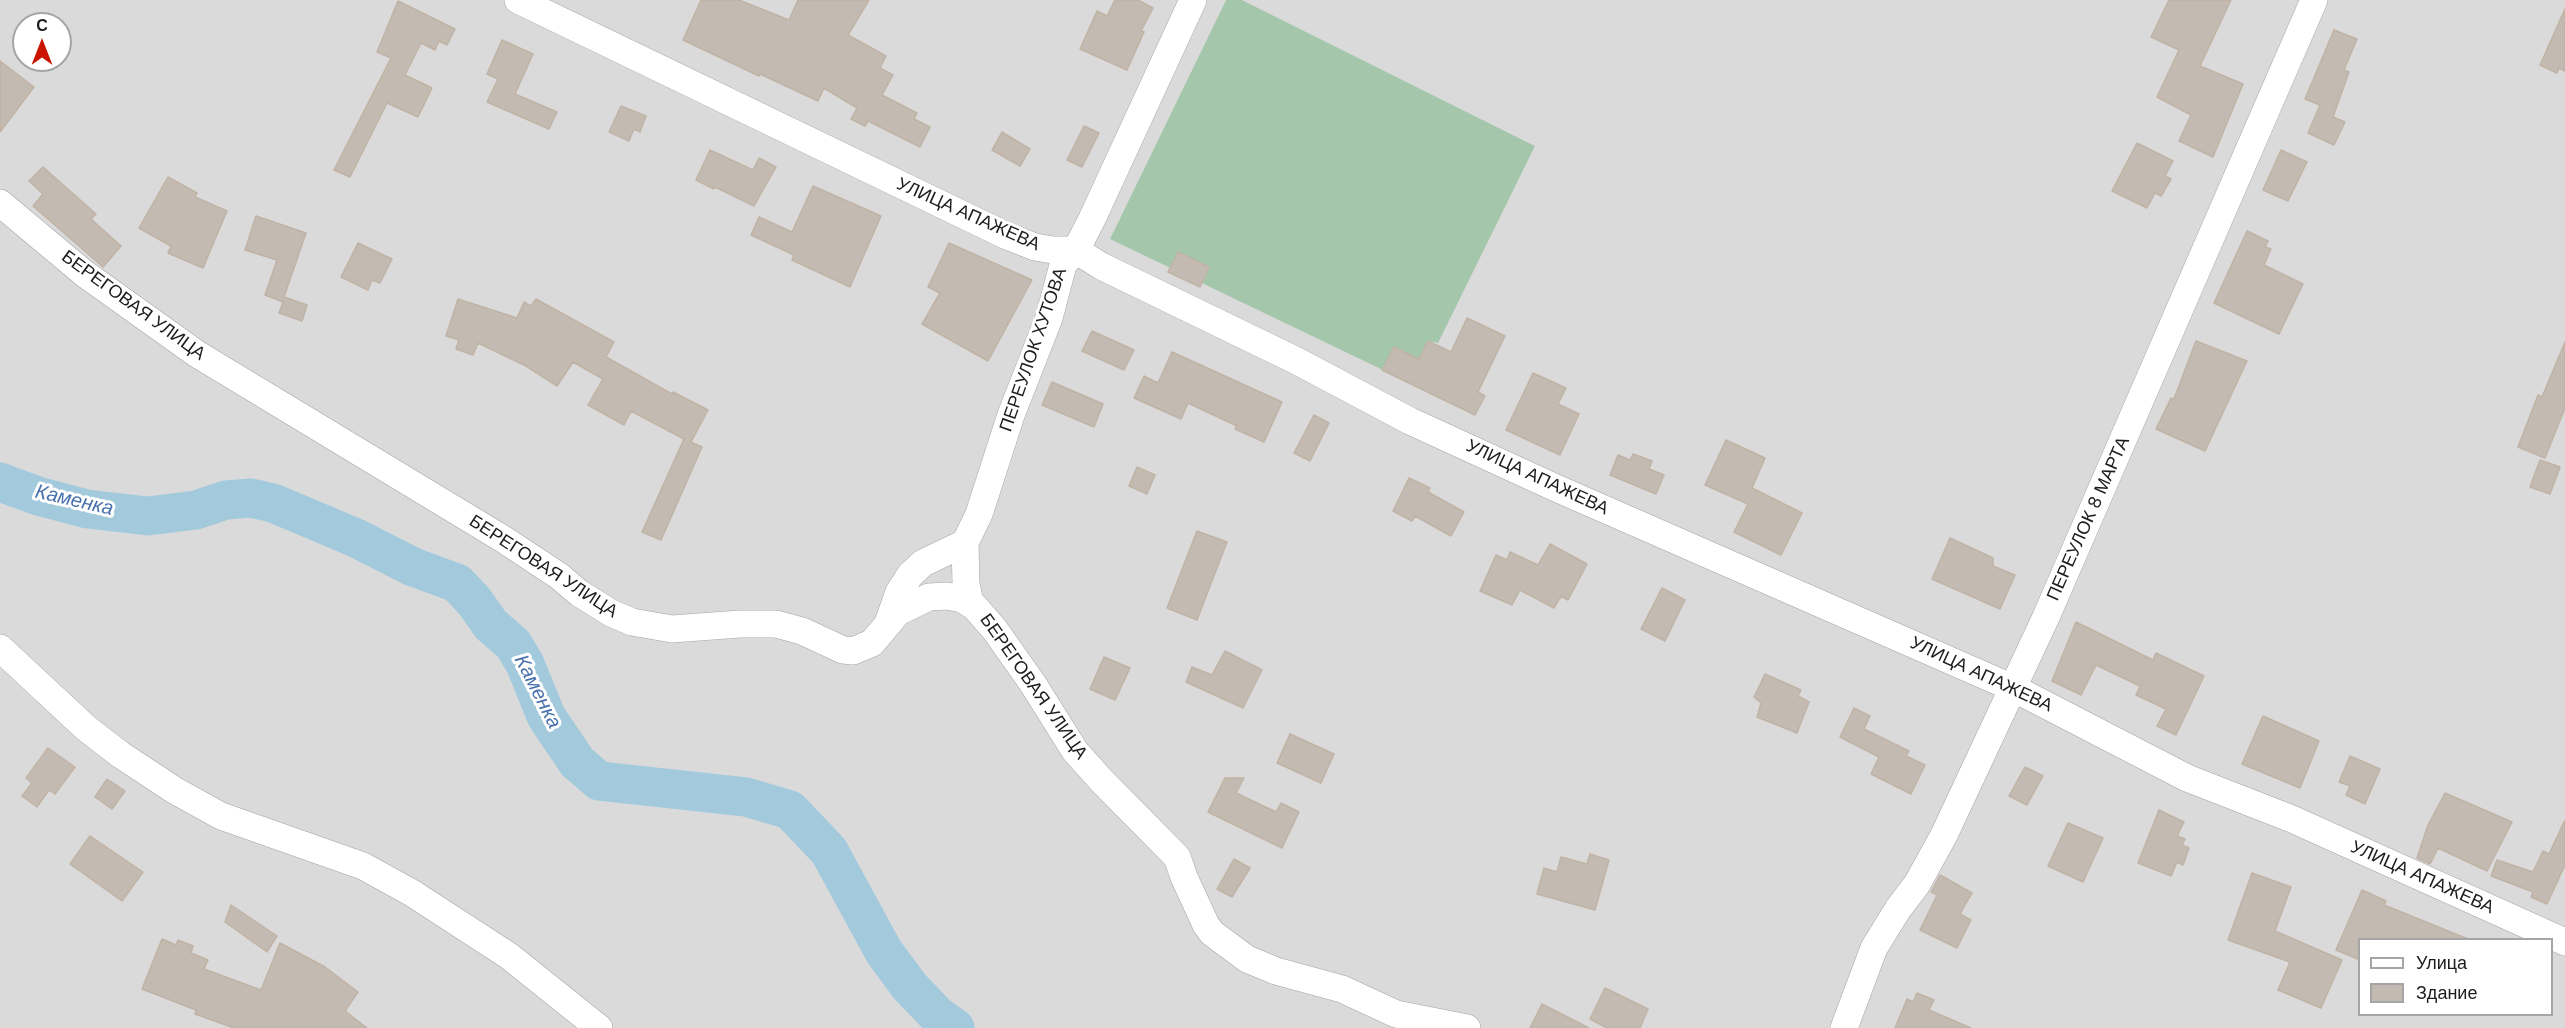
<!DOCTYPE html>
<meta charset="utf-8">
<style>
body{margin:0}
#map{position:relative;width:2565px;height:1028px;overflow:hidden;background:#eeebe3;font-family:"DM Sans",sans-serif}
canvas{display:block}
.legend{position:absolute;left:2358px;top:938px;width:195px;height:78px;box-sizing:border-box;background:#fff;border:2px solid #a5a5a5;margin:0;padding:8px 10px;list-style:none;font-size:18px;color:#1d1d1d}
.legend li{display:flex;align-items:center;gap:12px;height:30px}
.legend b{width:30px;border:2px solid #a5a5a5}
.north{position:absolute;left:12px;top:12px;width:60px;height:60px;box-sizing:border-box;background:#fff;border:2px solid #a5a5a5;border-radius:50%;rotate:0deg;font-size:16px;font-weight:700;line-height:24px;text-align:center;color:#1d1d1d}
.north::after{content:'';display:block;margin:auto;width:21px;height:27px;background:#ca1400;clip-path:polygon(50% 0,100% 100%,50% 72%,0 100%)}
</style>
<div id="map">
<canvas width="2565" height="1028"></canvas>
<ul class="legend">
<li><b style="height:8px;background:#fff"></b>Улица</li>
<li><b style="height:16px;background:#c3bbb2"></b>Здание</li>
</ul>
<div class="north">С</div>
</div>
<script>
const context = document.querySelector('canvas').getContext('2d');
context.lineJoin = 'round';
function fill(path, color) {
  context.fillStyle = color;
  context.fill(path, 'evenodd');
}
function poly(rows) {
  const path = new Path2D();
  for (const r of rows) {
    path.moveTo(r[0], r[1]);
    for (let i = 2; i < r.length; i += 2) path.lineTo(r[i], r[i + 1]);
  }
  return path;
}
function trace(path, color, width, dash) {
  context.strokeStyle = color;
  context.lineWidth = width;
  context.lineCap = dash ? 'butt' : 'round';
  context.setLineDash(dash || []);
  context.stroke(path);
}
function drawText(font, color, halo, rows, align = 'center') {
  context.font = font + ' "DM Sans",sans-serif';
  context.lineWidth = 6;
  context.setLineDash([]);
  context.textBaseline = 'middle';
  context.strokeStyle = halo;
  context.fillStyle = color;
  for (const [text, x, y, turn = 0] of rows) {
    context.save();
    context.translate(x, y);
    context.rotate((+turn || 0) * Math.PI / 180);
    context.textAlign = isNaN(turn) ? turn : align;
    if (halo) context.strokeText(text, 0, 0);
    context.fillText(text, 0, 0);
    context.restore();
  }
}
const residential = poly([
 [0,0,1226,0,1110,239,1437,343,1535,146,1242,0,2565,0,2565,1028,0,1028],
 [24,24,60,24,60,60,24,60],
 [2360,940,2552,940,2552,1014,2360,1014]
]);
const cemetery = poly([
 [1226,0,1242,0,1535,146,1438,343,1428,341,1408,382,1110,239]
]);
const river = poly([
 [0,482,38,496,87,509,148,516,196,510,226,500,251,498,273,503,356,538,413,567,457,583,474,601,491,625,513,644,525,664,546,716,577,762,599,781,746,797,790,810,829,851,884,952,910,987,938,1016,955,1028]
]);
const building = poly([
 [701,0,739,0,789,20,798,0,869,0,848,35,886,56,880,68,893,75,882,95,917,113,914,119,930,127,920,147,868,121,865,126,851,119,857,108,824,88,818,101,760,74,759,76,683,40,701,0],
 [1115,0,1138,0,1153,8,1141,31,1144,32,1127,70,1080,49,1097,11,1107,16,1115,0],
 [2169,0,2231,0,2200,66,2243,84,2213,157,2179,141,2191,115,2157,97,2179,50,2151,37,2169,0],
 [398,1,455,29,447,45,439,41,435,50,421,43,405,75,432,88,418,117,387,103,350,177,334,170,391,58,377,52,398,1],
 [2565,9,2565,71,2559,68,2557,73,2540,65,2565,9],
 [2334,30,2357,39,2344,70,2349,72,2333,117,2345,122,2334,145,2308,133,2320,105,2305,99,2334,30],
 [502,40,533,54,515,94,557,112,549,129,487,102,498,79,487,74,502,40],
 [0,61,34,87,0,132,0,61],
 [621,106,646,116,640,132,634,129,629,141,609,132,621,106],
 [1084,126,1099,133,1082,167,1067,160,1084,126],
 [1002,132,1030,149,1020,166,992,150,1002,132],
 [2137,143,2173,161,2165,176,2171,179,2161,196,2155,193,2147,208,2112,191,2137,143],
 [710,150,753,170,759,158,776,167,754,206,715,187,714,189,696,180,710,150],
 [2281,150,2307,162,2288,201,2263,190,2281,150],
 [43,167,96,214,91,219,121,246,103,267,33,206,43,194,29,181,43,167],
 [168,177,197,193,195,197,227,211,203,268,168,253,171,246,139,228,168,177],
 [813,186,881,216,850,287,792,260,794,255,751,235,759,217,792,232,813,186],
 [256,216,306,233,284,297,307,305,302,321,279,313,283,302,265,295,277,260,245,250,256,216],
 [2247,231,2268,241,2265,247,2271,249,2264,265,2303,284,2279,334,2214,303,2247,231],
 [358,243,392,259,380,283,372,280,368,290,341,277,358,243],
 [949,243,1032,280,988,361,922,324,940,293,928,287,949,243],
 [1178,252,1209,267,1200,287,1168,272,1178,252],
 [458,299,517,318,524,302,531,306,536,299,614,342,606,357,672,394,673,392,708,410,691,442,702,447,661,540,642,532,684,439,631,411,624,425,588,405,603,379,573,362,557,386,526,366,478,343,473,355,456,349,459,340,446,336,458,299],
 [1467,318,1505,336,1478,392,1485,396,1475,415,1382,370,1394,347,1419,359,1428,341,1451,352,1467,318],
 [1092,331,1134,350,1124,370,1082,351,1092,331],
 [2196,341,2247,361,2205,451,2156,429,2171,398,2174,399,2196,341],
 [2565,342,2565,408,2545,458,2518,447,2538,395,2542,397,2565,342],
 [1172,352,1282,402,1264,442,1235,429,1237,426,1188,403,1181,419,1134,398,1144,376,1158,383,1172,352],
 [1533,373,1566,388,1558,404,1579,414,1560,455,1506,430,1533,373],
 [1052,382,1103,404,1094,427,1042,405,1052,382],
 [1314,415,1329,423,1310,461,1294,453,1314,415],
 [1726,440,1765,458,1752,488,1802,513,1781,555,1734,532,1748,504,1705,485,1726,440],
 [1633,454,1652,461,1649,469,1664,475,1656,494,1610,475,1618,455,1630,460,1633,454],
 [2540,460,2560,467,2550,494,2530,487,2540,460],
 [1137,467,1155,475,1147,494,1129,486,1137,467],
 [1409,478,1430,488,1428,492,1464,512,1451,536,1415,516,1412,521,1393,511,1409,478],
 [1197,531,1227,542,1197,620,1167,608,1197,531],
 [1950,538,1993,558,1993,566,2015,575,2000,609,1932,579,1950,538],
 [1550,544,1587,564,1568,600,1561,596,1554,608,1520,590,1512,605,1480,591,1496,555,1507,560,1510,552,1538,565,1550,544],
 [1662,588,1685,600,1665,641,1641,629,1662,588],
 [2076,622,2153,660,2156,653,2204,676,2176,735,2157,726,2166,709,2136,695,2140,686,2096,665,2081,695,2052,681,2076,622],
 [1225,651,1262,670,1243,708,1186,682,1192,667,1212,675,1225,651],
 [1104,657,1130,668,1115,700,1090,689,1104,657],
 [1765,674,1801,690,1798,696,1809,702,1797,733,1757,717,1761,703,1754,697,1765,674],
 [1854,708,1870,716,1864,729,1909,751,1906,756,1925,765,1911,794,1871,774,1879,757,1840,737,1854,708],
 [2263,716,2319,741,2300,788,2242,764,2263,716],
 [1290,734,1334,754,1321,783,1277,763,1290,734],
 [48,748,75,767,55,794,49,790,37,807,22,796,32,783,26,778,48,748],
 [2350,756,2380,769,2365,804,2346,795,2350,786,2339,782,2350,756],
 [2025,767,2043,776,2027,805,2009,796,2025,767],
 [1225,778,1244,778,1236,793,1276,812,1281,803,1299,812,1282,848,1208,812,1225,778],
 [107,779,125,791,112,809,95,797,107,779],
 [2445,793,2512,822,2487,871,2438,848,2430,864,2417,858,2428,825,2445,793],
 [2159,810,2184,822,2177,836,2185,839,2182,845,2189,848,2183,865,2177,862,2171,876,2138,863,2159,810],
 [2565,820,2565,865,2547,904,2531,897,2533,892,2491,876,2497,860,2533,872,2543,851,2549,854,2565,820],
 [2068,823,2103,838,2083,882,2048,866,2068,823],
 [90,836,143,872,122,901,70,864,90,836],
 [1590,854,1609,860,1595,910,1537,894,1544,868,1557,872,1561,857,1587,864,1590,854],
 [1234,859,1250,868,1232,897,1217,889,1234,859],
 [2252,873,2291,887,2275,931,2342,960,2321,1008,2278,990,2290,962,2228,940,2252,873],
 [1940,875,1972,893,1960,914,1971,920,1957,948,1920,930,1937,895,1931,892,1940,875],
 [2362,890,2386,901,2384,905,2468,939,2360,939,2360,960,2336,950,2362,890],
 [231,905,277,936,267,952,225,922,231,905],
 [162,939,176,945,178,940,193,946,191,953,208,960,204,969,261,990,280,943,325,967,358,992,345,1011,367,1028,234,1028,195,1014,196,1010,142,989,162,939],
 [1605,988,1648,1009,1640,1028,1607,1028,1590,1019,1605,988],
 [1917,993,1934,1000,1929,1010,1971,1028,1895,1028,1907,999,1913,1002,1917,993],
 [1542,1004,1589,1028,1530,1028,1542,1004]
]);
const minor = poly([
 [518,0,1007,236,1035,247,1053,250,1076,250,1101,266,1297,361,1410,421,1556,488,2013,688,2187,778,2292,819,2565,942],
 [0,203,85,274,197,354,503,539,559,576,579,593,611,613,632,622,672,629,740,624,776,624,802,631,843,650,853,651,872,643,898,612,929,597,947,596,962,599,974,606,995,630,1033,684,1075,751,1100,779,1177,857,1184,877,1206,925,1212,933,1247,959,1276,971,1342,989,1396,1014,1467,1028],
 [965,543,979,514,1011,415,1049,318,1063,265,1076,250,1092,219,1193,0],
 [888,623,899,592,910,575,923,563,965,543,966,583,970,604],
 [0,648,86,728,121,755,174,790,221,816,363,866,412,893,509,956,599,1028],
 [1844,1028,1874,948,1898,909,1917,884,1944,835,2046,617,2314,0]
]);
const streetNames = [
 ["УЛИЦА АПАЖЕВА",968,215,24],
 ["БЕРЕГОВАЯ УЛИЦА",133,306,36],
 ["ПЕРЕУЛОК ХУТОВА",1034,350,-71],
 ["УЛИЦА АПАЖЕВА",1537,478,25],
 ["ПЕРЕУЛОК 8 МАРТА",2089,519,-66],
 ["БЕРЕГОВАЯ УЛИЦА",543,567,33],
 ["УЛИЦА АПАЖЕВА",1981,675,25],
 ["БЕРЕГОВАЯ УЛИЦА",1033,687,55],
 ["УЛИЦА АПАЖЕВА",2422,878,24]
];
const waterNames = [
 ["Каменка",74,501,13],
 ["Каменка",537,692,63]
];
fill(residential, '#dbdada');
fill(cemetery, '#a4c7ac');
trace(river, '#a2cadc', 39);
fill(building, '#c3bbb2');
trace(building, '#c0b3a5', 1.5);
trace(minor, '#a4a4a4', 28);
trace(minor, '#fff', 27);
drawText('18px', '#1d1d1d', '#fff', streetNames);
drawText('italic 20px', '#4971ad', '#fff', waterNames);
</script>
